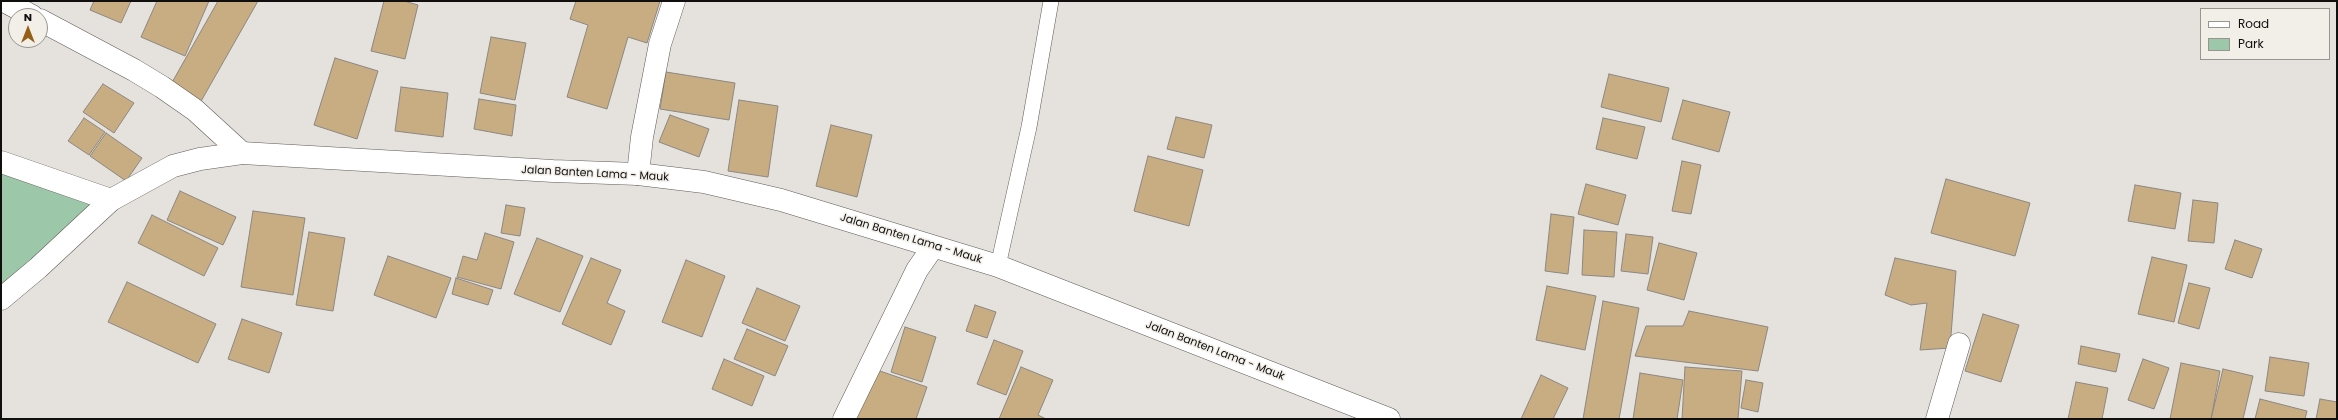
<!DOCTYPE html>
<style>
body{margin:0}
#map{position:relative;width:2338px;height:420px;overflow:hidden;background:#e5e1dc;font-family:Poppins,sans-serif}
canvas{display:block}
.frame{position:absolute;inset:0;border:2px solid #110f0e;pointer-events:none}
.legend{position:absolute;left:2200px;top:8px;width:130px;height:52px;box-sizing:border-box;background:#f2efe9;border:1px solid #989591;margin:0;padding:5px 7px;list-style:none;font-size:12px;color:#110f0e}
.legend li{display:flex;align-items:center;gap:8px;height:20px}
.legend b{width:20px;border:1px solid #989591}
.north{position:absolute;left:8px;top:8px;width:40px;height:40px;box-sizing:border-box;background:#f2efe9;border:1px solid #989591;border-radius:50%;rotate:0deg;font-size:11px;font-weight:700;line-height:16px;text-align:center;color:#110f0e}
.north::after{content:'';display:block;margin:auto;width:14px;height:18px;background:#956015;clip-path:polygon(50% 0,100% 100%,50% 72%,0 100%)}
</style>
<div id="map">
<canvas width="2338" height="420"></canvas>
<div class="frame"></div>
<ul class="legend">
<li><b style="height:5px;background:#fff"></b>Road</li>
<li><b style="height:11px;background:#9dc7a9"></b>Park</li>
</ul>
<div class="north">N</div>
</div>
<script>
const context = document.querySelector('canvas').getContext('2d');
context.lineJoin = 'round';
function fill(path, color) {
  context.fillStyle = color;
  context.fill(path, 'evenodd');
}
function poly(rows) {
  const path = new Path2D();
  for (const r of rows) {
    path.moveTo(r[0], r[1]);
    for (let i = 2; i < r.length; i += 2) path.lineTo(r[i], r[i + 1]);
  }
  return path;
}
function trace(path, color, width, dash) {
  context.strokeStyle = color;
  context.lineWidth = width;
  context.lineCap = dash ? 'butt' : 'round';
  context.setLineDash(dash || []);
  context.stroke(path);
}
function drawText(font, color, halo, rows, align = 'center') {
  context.font = font + ' Poppins,sans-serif';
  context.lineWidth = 3;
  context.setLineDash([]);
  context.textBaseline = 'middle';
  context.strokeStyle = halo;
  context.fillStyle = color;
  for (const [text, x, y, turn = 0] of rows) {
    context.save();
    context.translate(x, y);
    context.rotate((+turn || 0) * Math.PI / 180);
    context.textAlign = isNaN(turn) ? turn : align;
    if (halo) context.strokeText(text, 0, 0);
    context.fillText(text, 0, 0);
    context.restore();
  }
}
const green = poly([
 [1,173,96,204,1,295]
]);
const building = poly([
 [94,1,131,1,121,23,90,10,94,1],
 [157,1,209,1,185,56,141,37,157,1],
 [218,1,258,1,200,103,170,86,218,1],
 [384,1,404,1,418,5,405,59,371,51,384,1],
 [576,1,660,1,647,43,628,37,607,109,567,97,588,25,570,19,576,1],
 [491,37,526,43,515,100,480,93,491,37],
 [335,58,378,71,357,139,314,125,335,58],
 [666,72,735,83,729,120,660,109,666,72],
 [1609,74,1669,88,1661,122,1601,107,1609,74],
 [103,84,134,103,114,133,83,112,103,84],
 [401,87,448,93,443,137,395,131,401,87],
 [479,99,516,105,512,136,474,129,479,99],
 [739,100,778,106,768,177,728,171,739,100],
 [1683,100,1730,112,1719,152,1672,139,1683,100],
 [670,115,709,129,699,157,659,142,670,115],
 [1176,117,1212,125,1204,158,1167,149,1176,117],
 [84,118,105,132,89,155,68,141,84,118],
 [1603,118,1645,127,1637,159,1596,149,1603,118],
 [831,125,872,135,857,197,816,186,831,125],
 [106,133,142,158,126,181,90,156,106,133],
 [1148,156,1203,170,1189,226,1134,211,1148,156],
 [1682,161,1701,165,1691,214,1672,211,1682,161],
 [1946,179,2030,203,2015,256,1931,233,1946,179],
 [1586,184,1626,195,1618,225,1578,214,1586,184],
 [2135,185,2181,193,2175,229,2128,221,2135,185],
 [180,191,236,217,223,245,167,220,180,191],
 [2193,200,2218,203,2214,243,2188,241,2193,200],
 [506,205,525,208,520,236,501,233,506,205],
 [253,211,305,218,293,295,241,287,253,211],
 [1551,214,1574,217,1568,274,1545,271,1551,214],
 [152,215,218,248,204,276,138,243,152,215],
 [1584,230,1617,232,1614,277,1582,275,1584,230],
 [309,232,345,238,333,311,296,305,309,232],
 [485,233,514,242,501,289,457,277,463,256,477,260,485,233],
 [1626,234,1653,237,1648,274,1621,271,1626,234],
 [537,238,583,256,560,312,514,294,537,238],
 [2235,240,2262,249,2252,278,2225,269,2235,240],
 [1659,243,1697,253,1684,300,1647,290,1659,243],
 [388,256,451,278,436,318,374,295,388,256],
 [2152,257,2187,265,2174,322,2138,314,2152,257],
 [591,258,621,270,607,303,625,311,611,345,562,324,591,258],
 [1895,258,1956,271,1950,348,1920,350,1927,303,1911,305,1885,295,1895,258],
 [686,260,725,276,702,337,662,322,686,260],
 [456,278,493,290,488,305,452,294,456,278],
 [127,282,216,324,198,363,108,322,127,282],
 [2189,283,2210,288,2199,329,2178,323,2189,283],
 [1547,286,1596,296,1585,350,1536,340,1547,286],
 [757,288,800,306,785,341,742,323,757,288],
 [1603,301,1639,308,1619,419,1583,419,1603,301],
 [975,305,996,312,987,338,966,331,975,305],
 [1689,311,1768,327,1758,371,1635,356,1646,326,1683,326,1689,311],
 [1983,314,2019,325,2001,382,1965,371,1983,314],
 [242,319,282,333,269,373,228,359,242,319],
 [905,327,936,337,922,382,891,372,905,327],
 [747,329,788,346,775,376,734,359,747,329],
 [994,340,1023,351,1006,395,977,384,994,340],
 [2081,346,2120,354,2116,372,2078,364,2081,346],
 [2270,357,2309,363,2304,396,2265,391,2270,357],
 [724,359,764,376,752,406,712,389,724,359],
 [2143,359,2169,368,2154,409,2128,400,2143,359],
 [2181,363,2220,371,2211,419,2170,419,2181,363],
 [1021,367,1053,380,1038,415,1046,419,999,419,1021,367],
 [1685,367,1742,371,1738,419,1682,419,1685,367],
 [871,368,927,387,916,419,853,419,871,368],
 [2223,369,2253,376,2243,419,2211,419,2223,369],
 [1640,373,1683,380,1677,419,1633,419,1640,373],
 [1541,375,1568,388,1553,419,1521,419,1541,375],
 [1746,380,1763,383,1758,412,1741,408,1746,380],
 [2076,382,2108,388,2102,419,2068,419,2076,382],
 [2260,399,2307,411,2305,419,2255,419,2260,399],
 [2320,399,2337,402,2337,419,2316,419,2320,399]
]);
const service = poly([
 [998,266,1029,127,1051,1]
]);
const minor = poly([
 [4,1,32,16],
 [40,20,134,70,162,87,195,110,242,153],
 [1,162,111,200],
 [638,174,642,137,660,44,674,1],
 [844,419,917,270,933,247],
 [1937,419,1959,344]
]);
const primary = poly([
 [1,299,38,268,111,200,173,166,200,159,242,153,553,171,638,174,704,182,781,200,998,266,1389,419]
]);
const streetNames = [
 ["Jalan Banten Lama - Mauk",595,174,3],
 ["Jalan Banten Lama - Mauk",911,239,17],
 ["Jalan Banten Lama - Mauk",1215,351,21]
];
fill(green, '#9dc7a9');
fill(building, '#c8ad83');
trace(building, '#8b8782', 1);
trace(service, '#5f5c57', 16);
trace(minor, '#5f5c57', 23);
trace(primary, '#5f5c57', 23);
trace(service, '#fff', 15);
trace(minor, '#fff', 22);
trace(primary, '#fff', 22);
drawText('11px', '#110f0e', '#f2efe9', streetNames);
</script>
